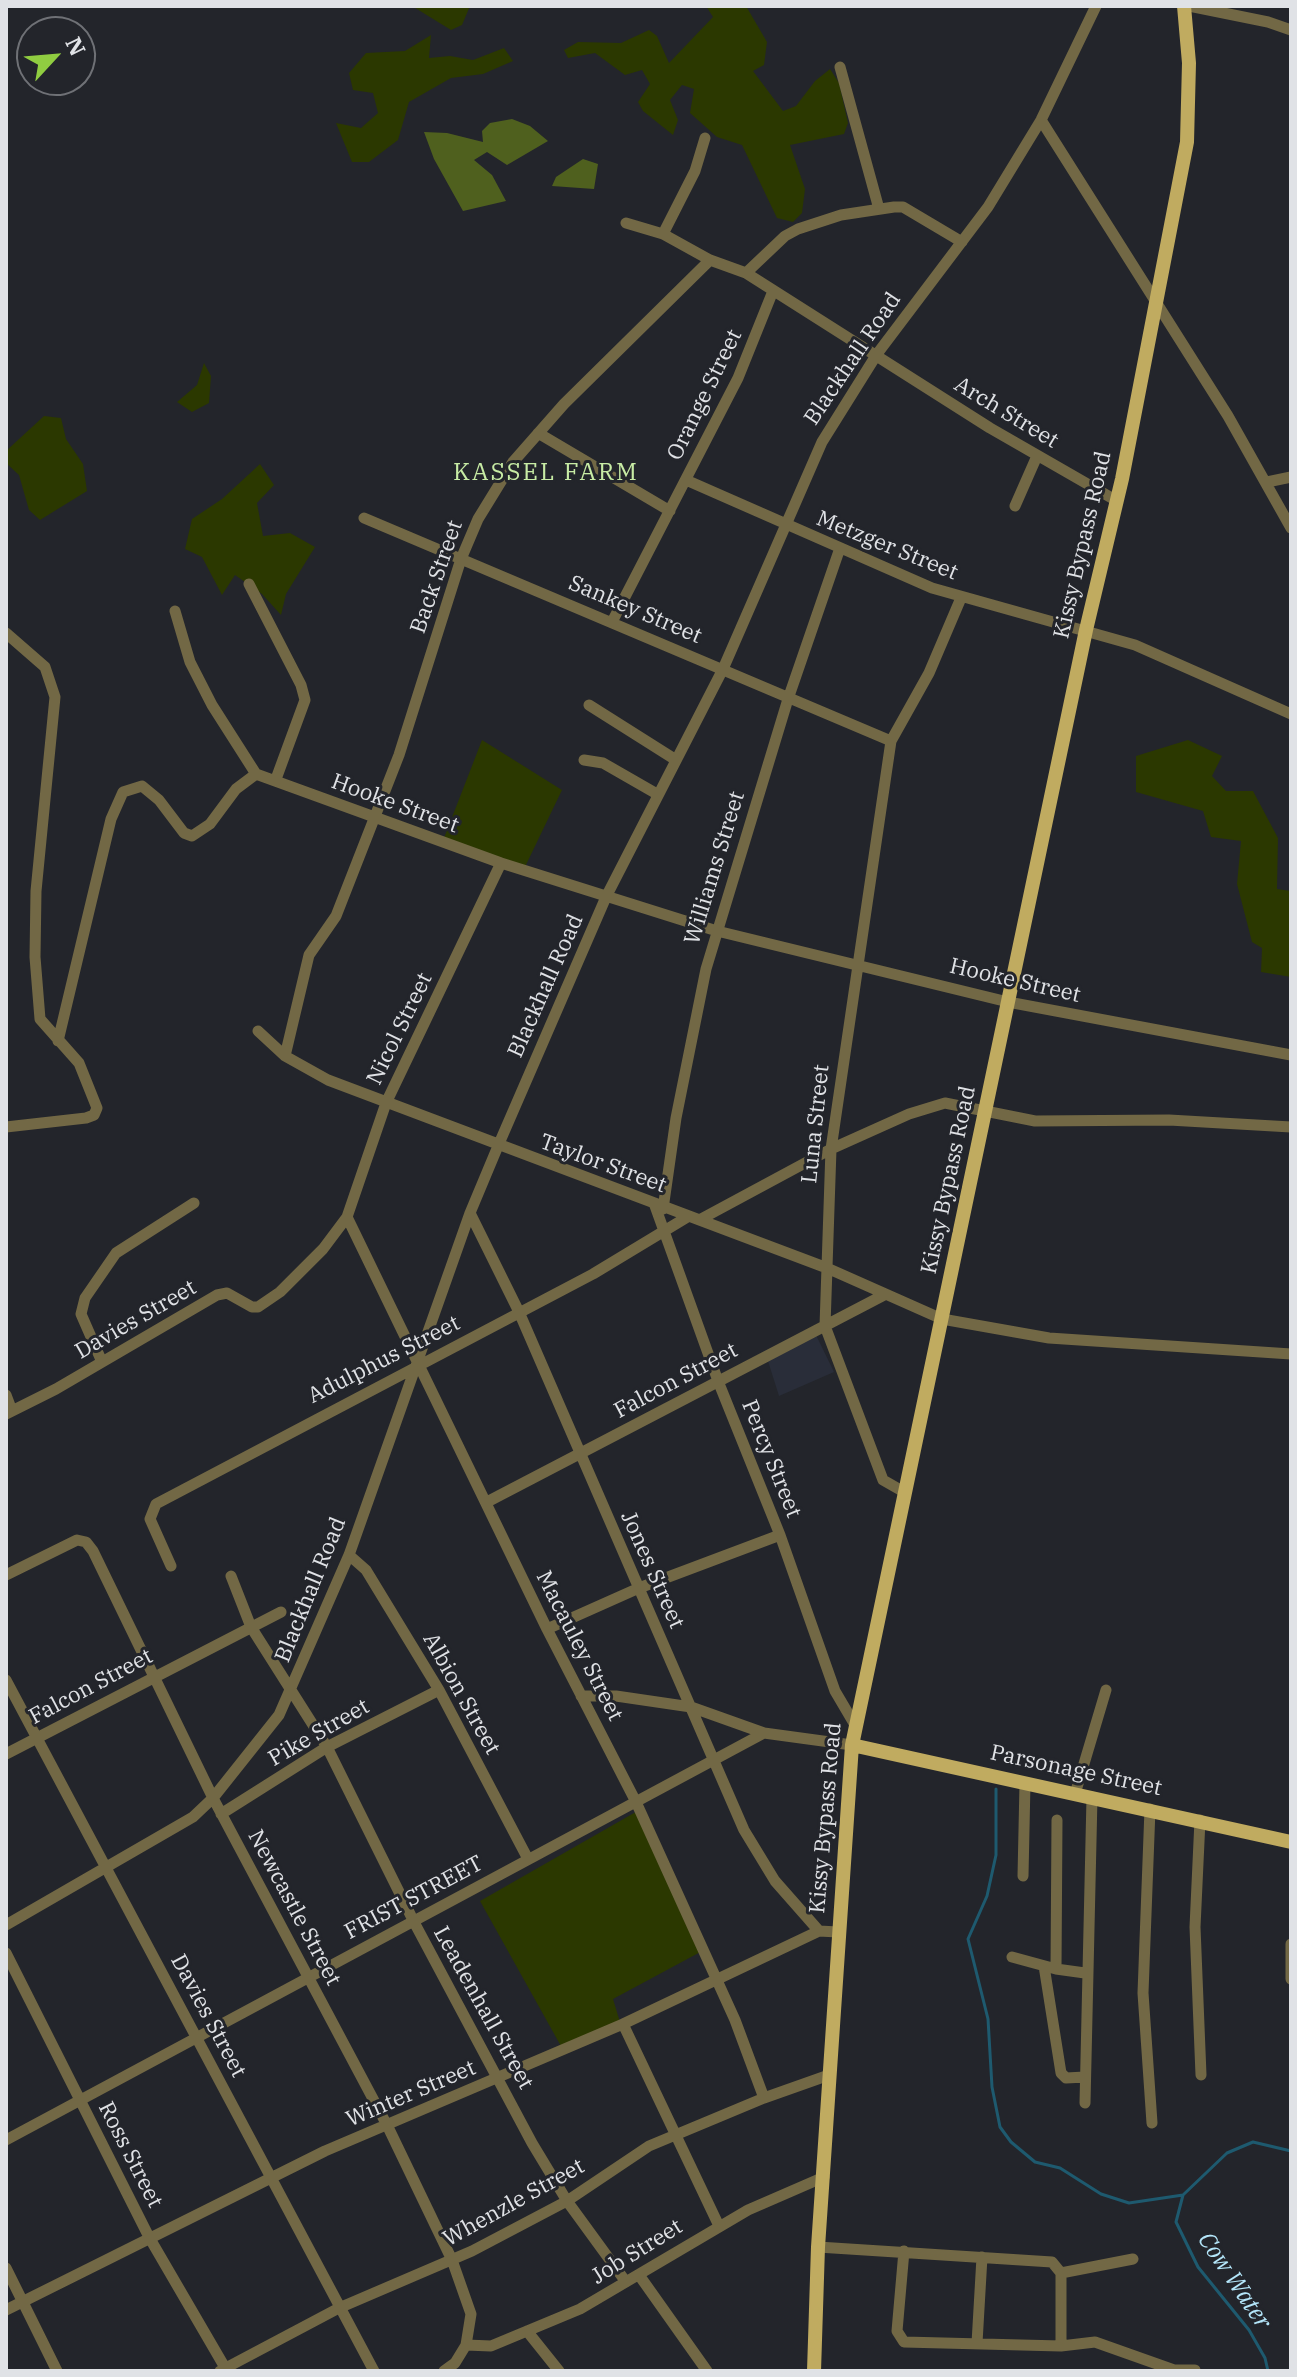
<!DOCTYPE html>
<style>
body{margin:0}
#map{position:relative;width:1297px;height:2377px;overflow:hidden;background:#23252b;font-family:"IBM Plex Serif",serif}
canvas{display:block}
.frame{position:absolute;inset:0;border:8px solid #e0e2e6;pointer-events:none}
.north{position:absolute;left:16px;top:16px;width:80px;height:80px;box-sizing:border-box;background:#23252b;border:2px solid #6f7176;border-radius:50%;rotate:64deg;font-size:22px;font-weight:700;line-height:32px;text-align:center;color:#e0e2e6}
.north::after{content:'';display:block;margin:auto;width:28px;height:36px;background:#90cd41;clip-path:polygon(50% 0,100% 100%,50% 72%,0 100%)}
</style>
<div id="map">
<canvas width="1297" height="2377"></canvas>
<div class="frame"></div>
<div class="north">N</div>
</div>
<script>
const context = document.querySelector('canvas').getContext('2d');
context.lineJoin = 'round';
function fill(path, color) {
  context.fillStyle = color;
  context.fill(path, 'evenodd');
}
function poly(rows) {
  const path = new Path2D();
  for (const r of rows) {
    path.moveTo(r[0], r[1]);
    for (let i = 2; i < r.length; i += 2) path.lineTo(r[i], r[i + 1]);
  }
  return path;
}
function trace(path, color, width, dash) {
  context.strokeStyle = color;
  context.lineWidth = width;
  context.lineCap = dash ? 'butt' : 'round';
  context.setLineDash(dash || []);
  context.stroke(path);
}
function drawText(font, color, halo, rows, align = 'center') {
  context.font = font + ' "IBM Plex Serif",serif';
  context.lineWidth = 6;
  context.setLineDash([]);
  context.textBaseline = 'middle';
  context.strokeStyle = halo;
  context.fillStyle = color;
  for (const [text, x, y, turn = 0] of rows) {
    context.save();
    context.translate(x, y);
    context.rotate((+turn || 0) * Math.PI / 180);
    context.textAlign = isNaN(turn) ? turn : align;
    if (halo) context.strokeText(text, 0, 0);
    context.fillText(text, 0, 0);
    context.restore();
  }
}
const built = poly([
 [816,1335,834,1372,779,1396,768,1361]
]);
const green = poly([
 [412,6,470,6,462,25,451,30],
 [706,6,746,6,767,42,764,65,753,71,783,111,796,106,815,81,830,69,839,83,848,123,844,134,790,145,805,189,802,213,793,222,777,218,742,145,717,137,690,113,694,89,682,85,670,100,678,120,673,135,643,111,638,102,650,84,642,70,625,75,595,53,568,58,564,50,578,42,621,43,649,30,657,36,669,63,713,17],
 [431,35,429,58,450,56,473,60,504,48,513,61,483,74,451,78,409,102,398,140,369,162,352,162,336,123,361,128,378,113,373,93,353,90,349,73,366,53,405,51],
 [204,363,211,376,209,403,192,412,177,402,197,385],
 [44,416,61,418,66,439,83,464,87,491,40,520,29,510,19,475,6,463,6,451],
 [260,464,274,485,257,503,263,536,290,533,315,547,286,594,281,615,262,594,235,575,222,595,202,557,185,549,192,519,222,499],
 [482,740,562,790,524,869,444,838],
 [1188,740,1222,756,1212,776,1226,791,1253,791,1278,838,1277,889,1291,891,1291,977,1261,972,1262,948,1252,942,1237,884,1241,841,1211,837,1203,811,1136,792,1136,756],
 [641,1809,706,1949,613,1999,620,2022,562,2048,480,1901]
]);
const forest = poly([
 [512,119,530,126,548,141,507,165,487,152,474,160,492,175,506,201,463,211,434,159,424,132,447,133,483,142,482,131,490,123],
 [583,159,598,164,594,189,552,186,556,177]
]);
const stream = poly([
 [996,1789,996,1855,987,1896,968,1939,988,2019,992,2087,1000,2127,1011,2142,1035,2162,1060,2168,1101,2194,1129,2203,1183,2195],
 [1268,2371,1265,2358,1249,2330,1198,2267,1176,2222,1183,2195,1227,2153,1253,2142,1291,2151]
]);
const minor = poly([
 [1189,6,1268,22,1291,30],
 [840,67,879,209],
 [1041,120,1228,416,1291,528],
 [626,223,663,234,710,260,746,273,990,428,1117,501],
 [663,234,695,171,705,138],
 [746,273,785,236,798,229,841,215,894,207,903,207,962,242],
 [538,433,670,511],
 [686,480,932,588,1135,645,1291,714],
 [1267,482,1291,477],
 [1015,506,1037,456],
 [364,518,891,741],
 [249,584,301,685,305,700,276,779],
 [175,611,190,662,212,705,256,774],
 [612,622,738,378,773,291],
 [6,633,45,667,55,697,36,891,35,957,40,1019,79,1063,97,1108,94,1115,86,1118,6,1127],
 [589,705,676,760],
 [584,760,603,763,657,794],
 [256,774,501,863,717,931,1008,1002,1291,1055],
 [258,1031,285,1056,328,1080,827,1268,942,1319,1049,1338,1291,1354],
 [58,1041,111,819,123,792,142,786,159,800,184,833,192,836,210,824,236,789,256,774],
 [285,1056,309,955,336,916,399,755,461,559,478,519,513,462,564,404,710,260],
 [655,1206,718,1381,780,1535,835,1691,855,1725],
 [663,1209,676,1118,706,969,788,699,840,548],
 [470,1213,519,1312,744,1830,775,1881,819,1931],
 [347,1217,547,1629,636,1802,735,2020,764,2098],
 [701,1219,831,1149,909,1114,945,1103,1035,1121,1169,1120,1291,1127],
 [102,1362,81,1314,85,1298,116,1253,194,1203],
 [6,1395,12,1411],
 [6,1414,56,1389,217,1295,227,1293,252,1307,258,1307,280,1292,323,1249,347,1217,386,1103,501,863],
 [904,1492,883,1480,825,1326,831,1149,891,741,929,673,961,598],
 [487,1502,884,1295],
 [349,1555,366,1570,439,1690,528,1859],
 [171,1566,150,1519,156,1504,593,1274,689,1216],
 [6,1575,77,1540,86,1542,93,1551,213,1798,388,2127,452,2260,471,2314,466,2345,455,2363,444,2371],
 [231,1576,251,1627,327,1747,414,1922,532,2143,567,2201,626,2282],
 [547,1629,639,1588,780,1535],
 [6,1680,374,2371],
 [581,1696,616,1696,691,1707,764,1733,852,1745],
 [6,1754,281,1612],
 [1075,1794,1106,1690],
 [1150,1809,1143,1993,1152,2123],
 [221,1814,327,1747,439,1690],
 [1200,1820,1195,1927,1201,2075],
 [1023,1876,1025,1783],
 [6,1925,193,1817,213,1798,279,1715,349,1555,470,1213,498,1146,606,897,723,669,822,442,877,354,988,207,1041,120,1096,6],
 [1291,1944,1291,1979],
 [6,1953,149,2237,227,2371],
 [1012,1957,1056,1969,1085,1973],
 [1044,1966,1061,2073,1066,2078,1085,2077],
 [1056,1969,1057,1820],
 [623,2024,719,2226],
 [1085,2103,1092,1797],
 [6,2140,764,1733],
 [818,2247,1052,2262,1061,2273,1061,2346],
 [904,2251,897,2331,904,2342,1061,2346,1095,2342,1174,2370,1195,2370],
 [6,2268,57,2371],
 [1061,2273,1133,2259],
 [639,2275,707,2371],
 [6,2310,325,2151,623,2024,819,1931,838,1932],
 [527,2331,559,2371],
 [977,2343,982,2257],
 [466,2345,491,2346,580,2309,748,2210,824,2177],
 [220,2371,339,2308,472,2251,567,2201,649,2146,764,2098,829,2075]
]);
const major = poly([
 [852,1745,1291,1842],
 [814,2371,818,2247,852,1745,1086,630,1122,479,1187,142,1189,63,1184,6]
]);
const streetNames = [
 ["Blackhall Road",853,359,-56],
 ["Orange Street",705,395,-64],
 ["Arch Street",1006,413,31],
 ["Kissy Bypass Road",1083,545,-77],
 ["Metzger Street",887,546,22],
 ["Back Street",437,577,-71],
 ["Sankey Street",635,610,23],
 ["Hooke Street",395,804,20],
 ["Williams Street",715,868,-73],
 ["Hooke Street",1015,981,13],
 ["Blackhall Road",546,986,-66],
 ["Nicol Street",400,1029,-64],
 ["Luna Street",816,1124,-84],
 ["Taylor Street",603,1164,20],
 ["Kissy Bypass Road",949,1180,-78],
 ["Davies Street",136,1320,-30],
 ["Adulphus Street",384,1360,-27],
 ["Falcon Street",676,1381,-28],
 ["Percy Street",771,1459,68],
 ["Jones Street",652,1570,66],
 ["Blackhall Road",311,1590,-68],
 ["Macauley Street",579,1646,63],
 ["Falcon Street",91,1687,-28],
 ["Albion Street",461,1694,61],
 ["Pike Street",319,1733,-30],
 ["Parsonage Street",1076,1771,12],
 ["Kissy Bypass Road",826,1818,-85],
 ["FRIST STREET",414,1898,-28],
 ["Newcastle Street",294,1908,62],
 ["Leadenhall Street",483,2008,61],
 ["Davies Street",208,2016,62],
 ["Winter Street",411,2094,-23],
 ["Ross Street",130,2155,63],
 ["Whenzle Street",514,2203,-29],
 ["Job Street",637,2252,-32]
];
const neighbourhoodNames = [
 ["KASSEL FARM",546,473]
];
const waterNames = [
 ["Cow Water",1234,2281,56]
];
fill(built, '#292d39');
fill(green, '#2b3800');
fill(forest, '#4f601e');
trace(stream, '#1e5a6f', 3);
trace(minor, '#726845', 11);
trace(major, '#c0ab60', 14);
drawText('22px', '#e0e2e6', '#23252b', streetNames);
context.letterSpacing = '2px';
drawText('24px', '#c8eca5', '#23252b', neighbourhoodNames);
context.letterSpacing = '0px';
drawText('italic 24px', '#b4e6fa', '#23252b', waterNames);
</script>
